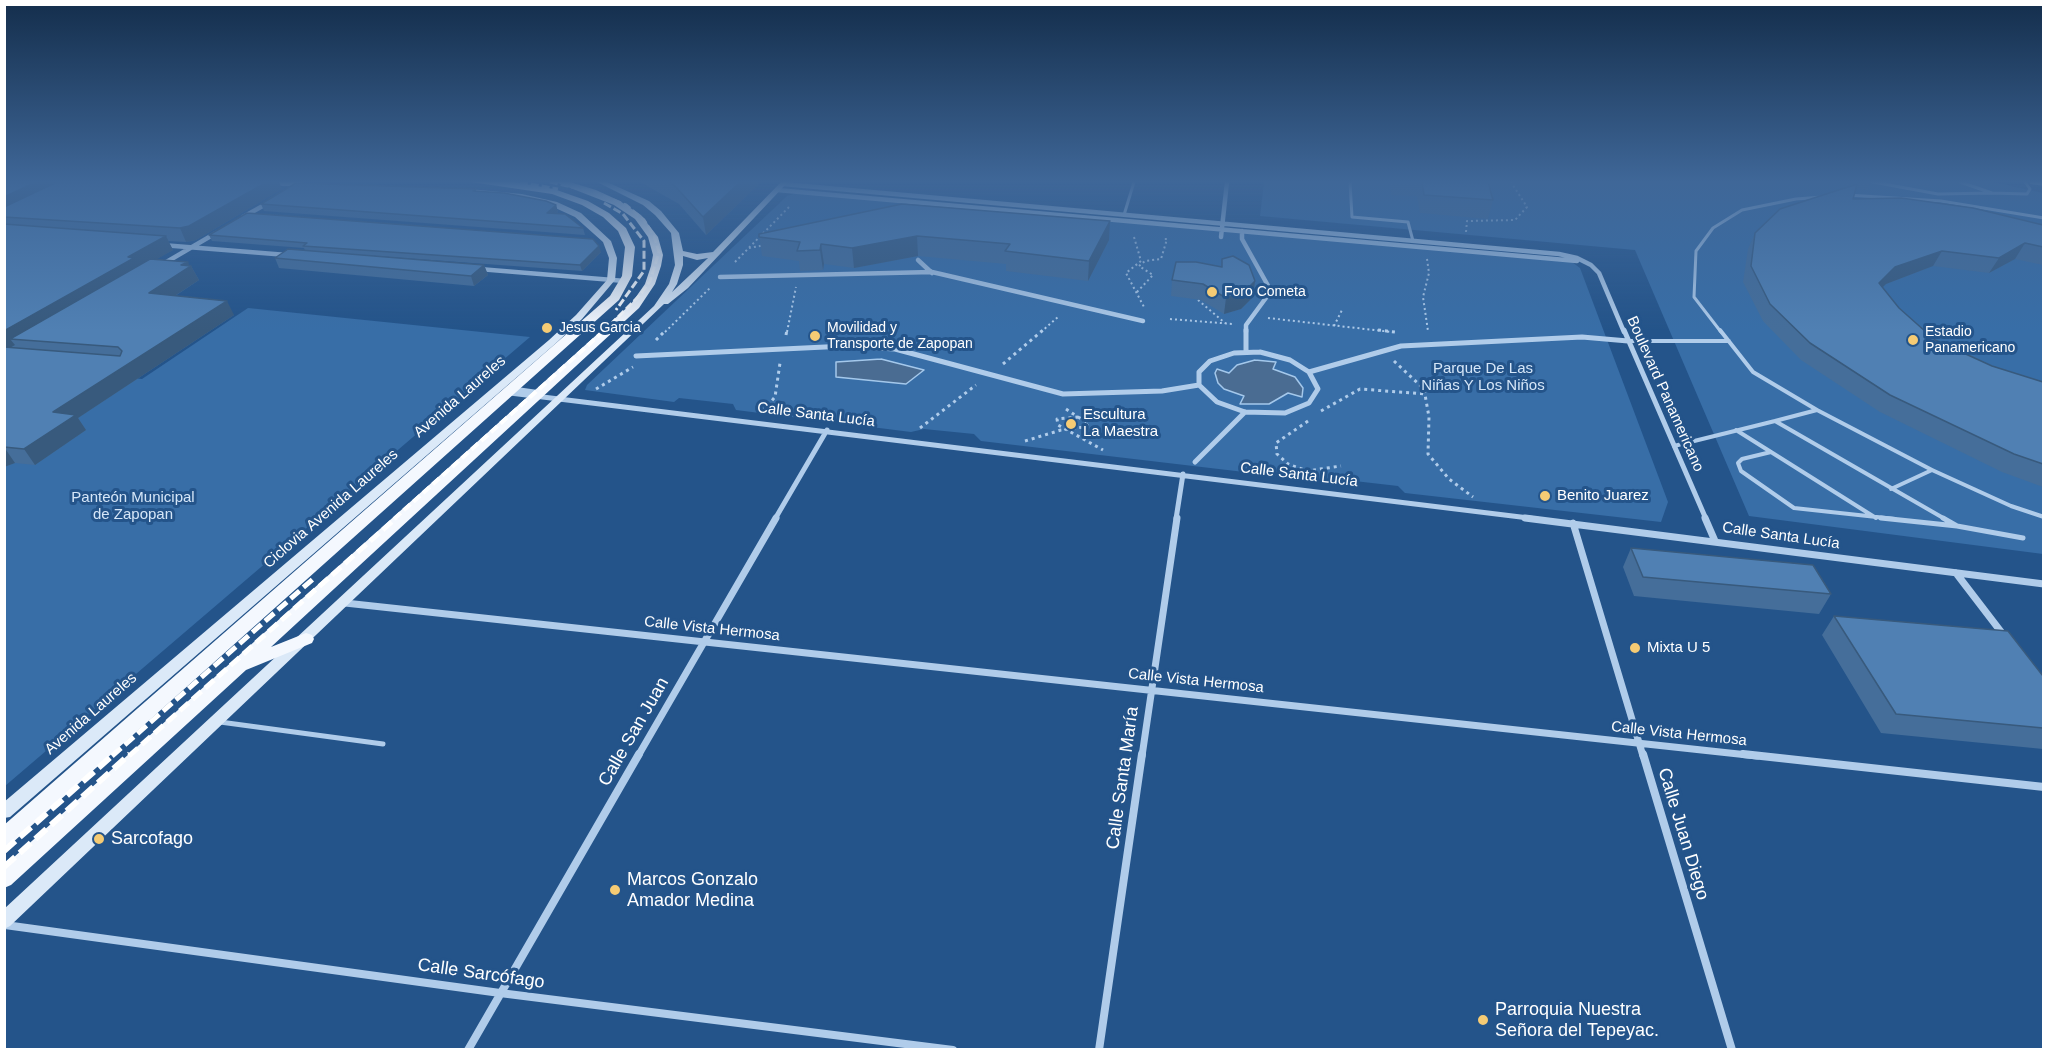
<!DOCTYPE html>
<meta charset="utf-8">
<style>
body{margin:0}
#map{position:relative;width:2048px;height:1054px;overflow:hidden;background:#24548a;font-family:Helvetica,sans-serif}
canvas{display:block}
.frame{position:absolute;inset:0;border:6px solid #fff;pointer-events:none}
</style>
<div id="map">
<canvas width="2048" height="1054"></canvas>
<div class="frame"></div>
</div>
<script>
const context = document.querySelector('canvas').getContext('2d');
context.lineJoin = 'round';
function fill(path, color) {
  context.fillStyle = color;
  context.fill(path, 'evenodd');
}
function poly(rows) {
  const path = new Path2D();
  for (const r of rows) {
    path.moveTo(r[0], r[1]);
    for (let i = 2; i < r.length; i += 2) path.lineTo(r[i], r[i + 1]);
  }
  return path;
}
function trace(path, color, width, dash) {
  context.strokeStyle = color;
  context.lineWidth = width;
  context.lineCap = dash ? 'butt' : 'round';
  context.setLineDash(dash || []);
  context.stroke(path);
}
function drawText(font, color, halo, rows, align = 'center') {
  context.font = font + ' Helvetica,sans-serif';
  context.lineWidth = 6;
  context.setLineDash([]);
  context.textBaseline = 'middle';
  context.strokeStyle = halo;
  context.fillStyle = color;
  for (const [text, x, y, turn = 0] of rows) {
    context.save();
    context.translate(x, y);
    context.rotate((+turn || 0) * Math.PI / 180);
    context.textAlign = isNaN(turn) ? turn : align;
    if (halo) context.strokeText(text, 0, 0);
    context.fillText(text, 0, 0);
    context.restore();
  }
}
const green = poly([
 [1264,182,1993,182,2043,193,2043,554,1749,516,1635,250,1260,216],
 [796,193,1572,262,1580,268,1668,502,1661,522,1405,493,1398,486,1337,479,1329,482,981,441,974,434,924,429,911,432,736,410,733,404,679,398,674,402,585,390,587,385,787,196],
 [248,308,530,337,5,786,5,374,17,366,142,379]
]);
const water = poly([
 [881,359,924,370,906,384,836,377,836,362,881,359],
 [1255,360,1276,362,1273,369,1295,377,1303,388,1302,397,1288,393,1269,404,1240,404,1244,396,1224,389,1218,383,1215,373,1217,369,1229,373,1237,365,1255,360]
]);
const pathFar1 = poly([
 [1466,232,1467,221,1515,220,1527,207,1511,182],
 [1134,237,1141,261,1126,273,1144,307],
 [749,248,765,245],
 [1427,259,1429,273,1423,297,1428,331],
 [735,262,791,205],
 [1137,292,1153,275,1139,266,1145,261,1161,259,1167,239,1164,239],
 [1198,300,1225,323],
 [1268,318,1392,332],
 [1170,319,1233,324],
 [1334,326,1342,310],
 [665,332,711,287],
 [787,332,796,287],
 [1041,332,1059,316]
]);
const path = poly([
 [1378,330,1395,332],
 [786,335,787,330],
 [656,340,666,330],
 [1394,361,1424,389,1429,417,1428,454,1449,479,1473,497],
 [1003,364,1043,330],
 [596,389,633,367],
 [1066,409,1078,417,1057,419,1058,425,1103,450],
 [763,411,775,397,780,363],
 [1321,411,1360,389,1425,394],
 [1308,421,1276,443,1277,454,1288,464,1307,471,1341,466],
 [920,428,976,385],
 [1025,441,1061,430,1084,427,1089,423,1078,417]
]);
const laneFar2 = poly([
 [1350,182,1352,217,1408,222,1413,241],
 [1873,182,1938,194,1992,193],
 [1960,182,1992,193,2027,194,2030,189,2025,182],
 [1848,195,1941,201,2044,218],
 [1124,215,1134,182],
 [1721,332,1694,297,1696,251,1713,228,1742,210,1796,199,1822,197]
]);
const laneFar1 = poly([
 [1720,330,1753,372,1817,410],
 [1628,341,1729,341],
 [1775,421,1817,410,1932,470,2011,506,2044,517],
 [1736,430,1876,518],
 [1674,446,1775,421,1945,519],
 [1771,452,1742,459,1738,463,1741,471,1794,508,1895,519],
 [1891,489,1932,470]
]);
const lane = poly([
 [1881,518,1957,526,1943,518],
 [1957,526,2023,538],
 [220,722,383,744]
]);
const streetFar3 = poly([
 [783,184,1559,254,1577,258,1591,265,1599,273,1624,332],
 [777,190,1577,261],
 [243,217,268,203],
 [1242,231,1242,239,1271,291,1246,325,1246,332],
 [1221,237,1227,182],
 [162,245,287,255],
 [918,260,932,273],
 [163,264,216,233],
 [479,269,625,281],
 [720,277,932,272,1143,321]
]);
const streetFar2 = poly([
 [1246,330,1246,352],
 [1624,330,1706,519],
 [1260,352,1290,360,1309,372,1318,389,1309,403,1285,413,1245,412,1217,402,1199,385,1199,372,1210,361,1234,353,1260,352],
 [636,356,846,346,895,349,1063,394,1162,391,1199,385],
 [1309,372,1401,346,1582,337,1628,341],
 [513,389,541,393],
 [510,393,1537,519],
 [1195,462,1245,412],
 [775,519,827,430],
 [1176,519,1183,474]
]);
const streetFar1 = poly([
 [1525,518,2044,584],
 [1705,518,1715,541],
 [1573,523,1643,756],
 [1956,573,2005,637],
 [345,603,1757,756],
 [638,756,776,518],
 [1142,756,1177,518]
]);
const street = poly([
 [1643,754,1732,1050],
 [1743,754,2044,787],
 [5,925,500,993,953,1050],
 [468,1050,639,754],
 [1099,1050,1142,754]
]);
const secondary = poly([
 [234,182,300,182,314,185,310,187,237,184,234,182],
 [597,182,607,182,649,201,661,211,679,233,683,251,697,254,713,252,781,182,788,182,688,288,668,304,664,304,10,926,4,929,4,909,654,306,669,284,675,265,671,233,655,215,643,205,597,182],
 [683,256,697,260,708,258,672,292,677,284,683,265,683,256],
 [2030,182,2044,182,2044,186,2030,184,2030,182],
 [459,188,522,194,557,202,581,213,611,241,617,258,615,280,582,319,555,344,10,817,4,818,4,802,549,340,576,315,607,280,609,258,603,242,575,217,551,206,522,198,462,192,458,190,459,188]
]);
const primary = poly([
 [471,182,515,182,554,189,588,201,609,213,626,228,635,247,632,276,619,300,11,844,4,846,4,825,610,296,622,276,625,247,618,231,603,217,582,205,552,194,471,182],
 [555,182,570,182,596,190,620,201,641,215,658,237,663,255,661,266,655,284,639,308,271,647,306,633,312,635,314,639,312,643,246,670,11,885,4,888,4,866,631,304,645,284,651,266,653,255,648,237,635,219,614,205,555,182]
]);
const railFar3 = poly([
 [520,182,558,189],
 [550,182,593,192,626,205,644,220,654,236,659,252,650,281,640,295,603,332],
 [604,203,623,214,644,241,644,271,616,310]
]);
const railFar2 = poly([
 [394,519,605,330]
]);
const railFar1 = poly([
 [112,756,313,579],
 [129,756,396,518]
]);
const rail = poly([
 [4,851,114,754],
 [4,867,130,754]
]);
const wall = poly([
 [4,182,282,189,196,240,186,242,168,241,173,250,156,259,191,266,199,280,175,296,234,315,78,418,86,430,35,465,15,463,4,467],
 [640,182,761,182,706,235,679,204],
 [1390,182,1488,182,1493,200,1488,219,1420,213,1417,196,1391,195],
 [1835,182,1871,182,1867,190,1856,188,1853,199,2043,225,2043,265,2015,259,1989,273,1933,266,1886,284,1882,287,1899,308,1935,340,1992,366,2043,382,2043,487,2002,472,1880,412,1801,360,1763,321,1743,282,1748,249,1755,233,1851,186],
 [1908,182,1931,182,1928,188],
 [476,189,476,191,556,205,558,212,557,213,583,228,585,235,264,211,261,204],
 [902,204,1109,240,1088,281,1006,271,1006,264,918,256,854,268,824,264,823,270,800,271,799,261,762,256,759,234],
 [209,235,601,252,582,271,363,255,484,265,488,275,474,286,279,268,275,258,305,251,304,248,212,241],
 [1222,259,1255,281,1253,297,1241,309,1224,314,1201,300,1171,296,1172,280,1221,267],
 [1631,548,1831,594,1819,614,1634,596,1623,567],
 [1834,616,2043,676,2043,749,1881,733,1822,635]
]);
const shadedWall = poly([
 [36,182,70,182,4,214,4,197],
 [267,182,279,182,282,189,196,240,186,242,180,228],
 [740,182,761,182,706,235,703,217],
 [556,205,558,212,549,220,547,213],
 [1110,221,1109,240,1088,281,1089,261],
 [166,236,173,250,140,269,10,339,15,345,4,351,4,331,128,257],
 [917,236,918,256,854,268,852,248],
 [2025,243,2015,259,1989,273,1999,258],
 [821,244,824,264,823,270,820,250],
 [599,246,601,252,582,271,580,265],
 [1942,251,1933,266,1886,284,1870,300,1879,283,1895,267],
 [188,262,190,267,191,266,199,280,156,308,149,293,181,265],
 [484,265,488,275,474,286,471,276],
 [1255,281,1253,297,1241,309,1224,314,1226,298],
 [227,301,234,315,78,418,86,430,35,465,24,449,53,412],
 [4,447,15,463,4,467]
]);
const building = poly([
 [4,182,36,182,4,197,4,182],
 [57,182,267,182,189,226,180,228,4,217,4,207,57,182],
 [668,182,740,182,703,217,675,186,668,182],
 [1422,182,1488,182,1493,200,1424,195,1422,182],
 [296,183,476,189,473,191,504,193,546,201,556,205,547,213,565,214,583,228,261,204,296,183],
 [1857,184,1853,199,1901,198,1973,208,2043,225,2043,247,2025,243,1999,258,1942,251,1895,267,1879,283,1899,308,1935,340,1992,366,2043,382,2043,464,2014,454,1890,395,1810,343,1770,304,1751,266,1755,233,1780,209,1857,184],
 [902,204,1110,221,1089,261,1005,251,1010,244,917,236,852,248,821,244,820,250,797,251,800,242,759,237,759,234,902,204],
 [247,213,593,239,599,246,580,265,303,246,307,243,209,235,247,213],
 [4,224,166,236,128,257,134,258,4,331,4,224],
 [288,249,484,265,471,276,275,258,288,249],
 [1233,256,1249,265,1255,281,1243,293,1226,298,1203,284,1172,280,1176,262,1196,262,1222,267,1222,259,1233,256],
 [150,259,188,262,181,265,191,266,149,293,227,301,53,412,76,415,24,449,4,447,4,347,120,356,122,351,118,347,10,339,150,259],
 [1631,548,1813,565,1831,594,1643,577,1631,548],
 [1834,616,2008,631,2043,676,2043,728,1896,714,1834,616]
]);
const markers = [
 [1212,292,6,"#f5cb74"],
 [547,328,6,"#f5cb74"],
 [815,336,6,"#f5cb74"],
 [1913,340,6,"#f5cb74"],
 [1071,424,6,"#f5cb74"],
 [1545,496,6,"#f5cb74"],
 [1635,648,6,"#f5cb74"],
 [99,839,6,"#f5cb74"],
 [615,890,6,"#f5cb74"],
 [1483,1020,6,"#f5cb74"]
];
const farPoinames = [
 ["Foro Cometa",1224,292],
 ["Jesus Garcia",559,328],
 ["Movilidad y",827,328],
 ["Transporte de Zapopan",827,344],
 ["Estadio",1925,332],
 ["Panamericano",1925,348]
];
const parkNames = [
 ["Parque De Las",1483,369],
 ["Niñas Y Los Niños",1483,386],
 ["Panteón Municipal",133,498],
 ["de Zapopan",133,515]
];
const streetNames = [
 ["Boulevard Panamericano",1665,394,66],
 ["Avenida Laureles",460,397,-41],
 ["Calle Santa Lucía",816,415,7],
 ["Calle Santa Lucía",1299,475,7],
 ["Ciclovia Avenida Laureles",331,509,-41],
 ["Calle Santa Lucía",1781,536,8],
 ["Calle Vista Hermosa",712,629,6],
 ["Calle Vista Hermosa",1196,681,6],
 ["Avenida Laureles",91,714,-41],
 ["Calle Vista Hermosa",1679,734,6]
];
const poiNames = [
 ["Escultura",1083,415],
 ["La Maestra",1083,432],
 ["Benito Juarez",1557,496],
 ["Mixta U 5",1647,648]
];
const nearStreetnames = [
 ["Calle San Juan",634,732,-60],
 ["Calle Santa María",1123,778,-82],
 ["Calle Juan Diego",1683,834,73],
 ["Calle Sarcófago",481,974,8]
];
const nearPoinames = [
 ["Sarcofago",111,839],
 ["Marcos Gonzalo",627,880],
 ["Amador Medina",627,901],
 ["Parroquia Nuestra",1495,1010],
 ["Señora del Tepeyac.",1495,1031]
];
fill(green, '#386ea7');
fill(water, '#4a6c92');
trace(water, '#a4c8eb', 1.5);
trace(pathFar1, '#b0ccea', 2, [2, 3]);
trace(path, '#b0ccea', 3, [3, 4]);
trace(laneFar2, '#b0ccea', 3);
trace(laneFar1, '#b0ccea', 4);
trace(lane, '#b0ccea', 5);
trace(streetFar3, '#b0ccea', 4.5);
trace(streetFar2, '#b0ccea', 5);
trace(streetFar1, '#b0ccea', 7);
trace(street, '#b0ccea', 8);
fill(secondary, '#dbe9f8');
fill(primary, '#f4f8fe');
trace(railFar3, '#fff', 3, [8, 3]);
trace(railFar2, '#fff', 4, [9, 4]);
trace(railFar1, '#fff', 5, [12, 5]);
trace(rail, '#fff', 6, [15, 6]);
fill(wall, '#456e9a');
fill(shadedWall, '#385a7d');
fill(building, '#5080b3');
trace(building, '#385a7d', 1.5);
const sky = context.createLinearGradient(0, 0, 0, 330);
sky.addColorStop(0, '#142e4c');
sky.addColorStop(0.55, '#3f6798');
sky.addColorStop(1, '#3f679800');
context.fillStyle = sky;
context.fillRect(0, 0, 2048, 330);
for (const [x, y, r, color] of markers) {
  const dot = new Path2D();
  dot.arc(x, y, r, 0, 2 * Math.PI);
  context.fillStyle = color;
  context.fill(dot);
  trace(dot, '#24548a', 2);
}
drawText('14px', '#fff', '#24548a', farPoinames, 'left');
drawText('15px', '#d5e6f8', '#24548a', parkNames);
drawText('15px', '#fff', '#24548a', streetNames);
drawText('15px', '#fff', '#24548a', poiNames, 'left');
drawText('18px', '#fff', '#24548a', nearStreetnames);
drawText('18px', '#fff', '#24548a', nearPoinames, 'left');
</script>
